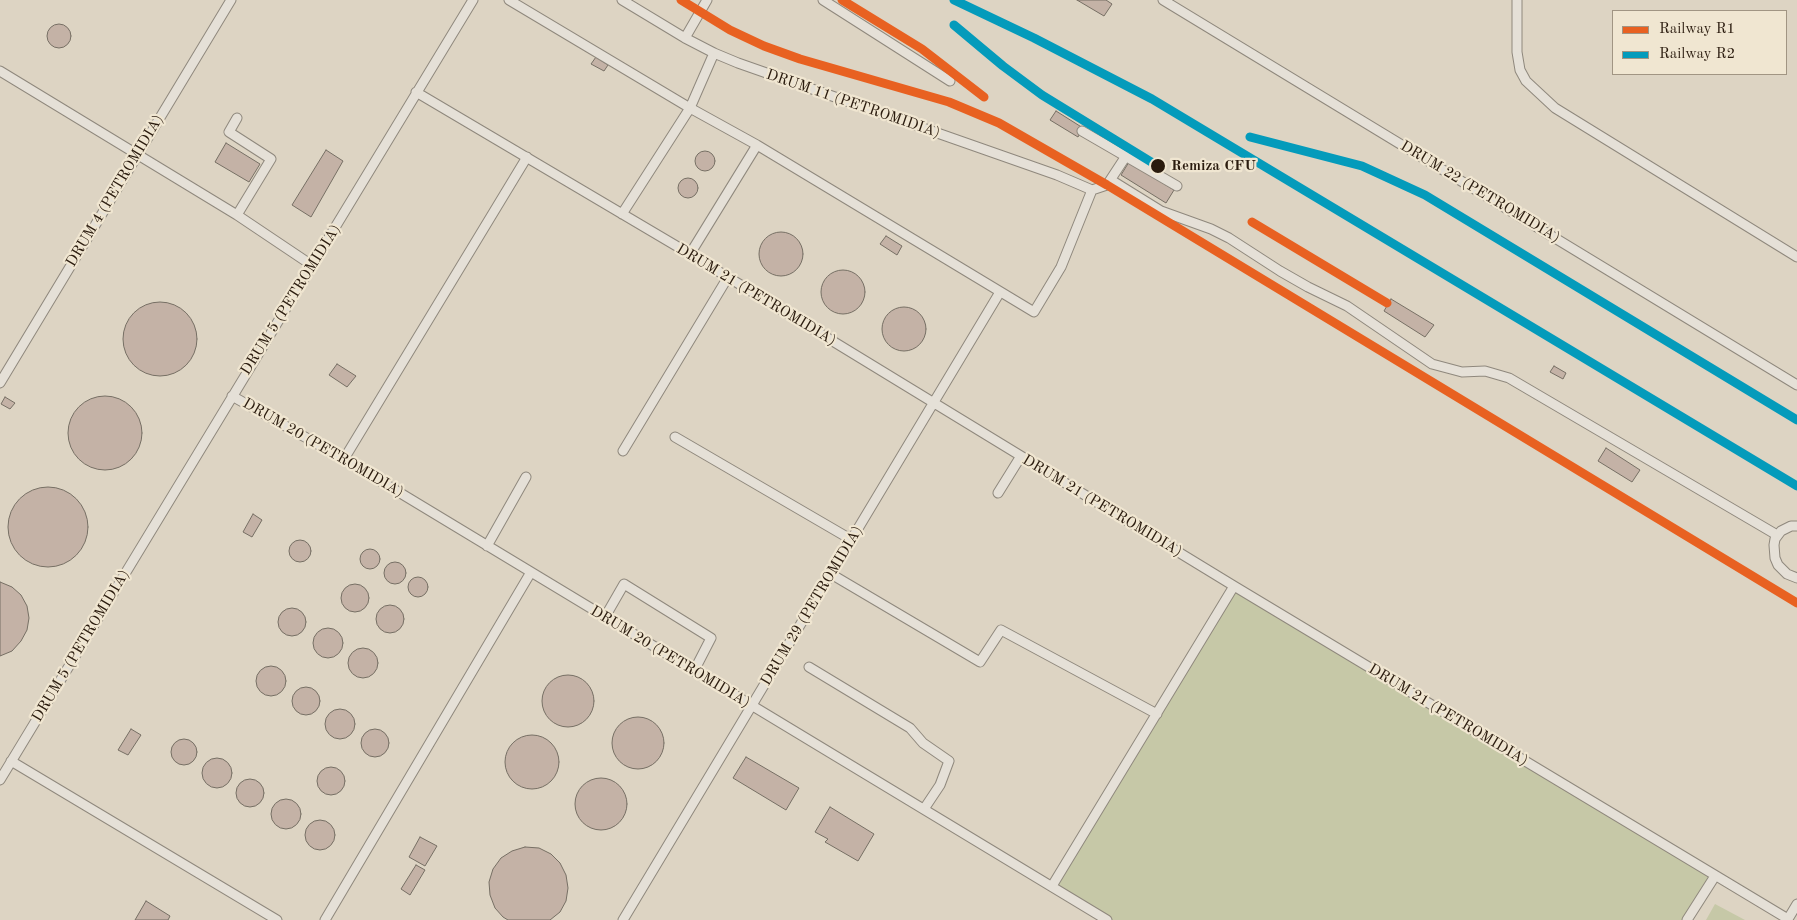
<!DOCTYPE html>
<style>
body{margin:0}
#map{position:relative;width:1797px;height:920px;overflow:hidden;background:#ddd4c3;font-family:"Old Standard TT",serif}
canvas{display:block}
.legend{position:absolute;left:1612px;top:10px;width:175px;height:65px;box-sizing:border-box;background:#f0e6d1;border:1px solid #a19583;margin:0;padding:6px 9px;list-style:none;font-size:15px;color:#2a1b0e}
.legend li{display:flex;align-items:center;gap:10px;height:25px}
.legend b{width:25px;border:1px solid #a19583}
</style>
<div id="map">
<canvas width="1797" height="920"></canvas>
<ul class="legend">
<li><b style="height:6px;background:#e86121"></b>Railway R1</li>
<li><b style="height:6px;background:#049bbb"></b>Railway R2</li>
</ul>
</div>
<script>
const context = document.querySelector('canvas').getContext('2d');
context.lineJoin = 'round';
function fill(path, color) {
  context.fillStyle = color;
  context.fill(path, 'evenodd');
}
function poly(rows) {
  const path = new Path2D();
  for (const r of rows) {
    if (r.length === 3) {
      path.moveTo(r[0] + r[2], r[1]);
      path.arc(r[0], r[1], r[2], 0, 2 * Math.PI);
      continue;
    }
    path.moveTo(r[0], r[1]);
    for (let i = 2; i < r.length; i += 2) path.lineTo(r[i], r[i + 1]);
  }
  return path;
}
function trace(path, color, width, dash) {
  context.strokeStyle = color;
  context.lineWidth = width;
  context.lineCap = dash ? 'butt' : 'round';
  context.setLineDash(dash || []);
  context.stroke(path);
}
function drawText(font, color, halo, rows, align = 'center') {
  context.font = font + ' "Old Standard TT",serif';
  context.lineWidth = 4.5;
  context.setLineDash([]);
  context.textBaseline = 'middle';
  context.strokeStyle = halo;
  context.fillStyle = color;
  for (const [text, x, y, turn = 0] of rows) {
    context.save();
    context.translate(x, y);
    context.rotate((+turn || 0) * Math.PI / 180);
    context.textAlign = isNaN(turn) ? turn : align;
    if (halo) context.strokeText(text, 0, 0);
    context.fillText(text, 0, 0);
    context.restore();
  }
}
const green = poly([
 [1234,586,1715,876,1687,920,1108,920,1052,886],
 [1715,904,1745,920,1706,920]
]);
const building = poly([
 [1077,0,1106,0,1112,4,1104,16,1077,0],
 [59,36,12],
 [596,57,608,65,604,71,591,64,596,57],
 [1056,111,1083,128,1078,137,1050,120,1056,111],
 [226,143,260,164,249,182,215,162,226,143],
 [326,150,343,161,311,217,292,205,326,150],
 [705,161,10],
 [1129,162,1174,190,1166,203,1121,175,1129,162],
 [688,188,10],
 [781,254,22],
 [886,236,902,246,897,255,880,244,886,236],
 [843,292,22],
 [1391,299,1434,325,1425,337,1384,311,1391,299],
 [160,339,37],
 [904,329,22],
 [337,364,356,376,347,387,329,375,337,364],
 [1554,366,1566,373,1563,379,1550,372,1554,366],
 [105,433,37],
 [5,397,15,403,10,409,1,404,5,397],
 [1606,448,1640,470,1632,482,1598,461,1606,448],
 [48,527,40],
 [253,514,262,520,252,537,243,532,253,514],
 [300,551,11],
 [370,559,10],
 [395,573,11],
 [418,587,10],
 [0,582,12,587,21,595,27,606,29,618,27,630,21,641,12,651,0,656,0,582],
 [355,598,14],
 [390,619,14],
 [292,622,14],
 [328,643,15],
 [363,663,15],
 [271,681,15],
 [568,701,26],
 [306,701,14],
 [340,724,15],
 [638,743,26],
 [131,729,141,735,128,755,118,750,131,729],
 [375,743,14],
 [532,762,27],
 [184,752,13],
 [746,757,799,788,786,810,733,778,746,757],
 [217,773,15],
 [331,781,14],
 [601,804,26],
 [250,793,14],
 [286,814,15],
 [830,807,874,834,858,861,825,842,828,839,815,832,830,807],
 [320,835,15],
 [420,837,437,846,425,866,409,857,420,837],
 [525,847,539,848,551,854,560,863,566,875,568,888,566,901,560,912,550,920,508,920,503,917,495,908,490,895,489,882,493,869,501,858,512,851,525,847],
 [416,865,425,870,410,895,401,889,416,865],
 [146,901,170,916,168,920,135,920,146,901]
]);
const service = poly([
 [509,0,690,108,757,145,1034,312,1061,267,1092,190,1107,185,1126,156],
 [622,0,685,38,714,53,738,63,1057,175,1092,190],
 [823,0,950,81],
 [1163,0,1797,385],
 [1517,0,1517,52,1520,70,1526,81,1555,108,1797,257],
 [685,38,707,0],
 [0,71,237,215,313,266],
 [416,92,690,254,1234,586,1788,919,1797,904],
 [1082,131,1177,186],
 [1111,180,1161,211,1211,229,1229,238,1280,271,1308,287,1347,306,1432,364,1462,372,1485,371,1509,378,1777,535],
 [622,214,690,108,714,53],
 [237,215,271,159,229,132,237,118],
 [690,254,757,145],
 [0,383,231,0],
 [232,396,344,459,1107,920],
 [675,437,852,540],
 [623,451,728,277],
 [344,459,527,157],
 [998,493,1021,456],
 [1797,526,1791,526,1781,531,1775,539,1774,545,1775,558,1778,565,1787,574,1797,578],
 [487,546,526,477],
 [831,574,980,662,1001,630,1157,714],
 [605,617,624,584,711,638,694,671],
 [809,667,910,728,923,743,949,761,940,785,924,809],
 [11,761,277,920],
 [0,780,473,0],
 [1052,886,1234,586],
 [325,920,531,572],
 [623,920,1000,292],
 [1687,920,1715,876]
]);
const rail1 = poly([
 [681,0,730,30,764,46,800,59,949,102,999,123,1107,185,1797,603],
 [842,0,922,49,984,97],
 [1252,222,1387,303]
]);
const rail2 = poly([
 [954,0,1034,38,1152,99,1797,486],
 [954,25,1003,66,1042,95,1161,168],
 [1250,137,1362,166,1425,195,1797,420]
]);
const markers = [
 [1158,166,8,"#2a1b0e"]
];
const streetNames = [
 ["DRUM 11 (PETROMIDIA)",853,104,19],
 ["DRUM 4 (PETROMIDIA)",115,191,-59],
 ["DRUM 22 (PETROMIDIA)",1480,192,31],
 ["DRUM 21 (PETROMIDIA)",756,295,31],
 ["DRUM 5 (PETROMIDIA)",291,300,-58],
 ["DRUM 20 (PETROMIDIA)",323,448,30],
 ["DRUM 21 (PETROMIDIA)",1102,506,31],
 ["DRUM 29 (PETROMIDIA)",812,606,-59],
 ["DRUM 5 (PETROMIDIA)",81,646,-59],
 ["DRUM 20 (PETROMIDIA)",670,657,31],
 ["DRUM 21 (PETROMIDIA)",1448,715,31]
];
const stopNames = [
 ["Remiza CFU",1171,166]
];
fill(green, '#c6c8a7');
fill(building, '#c4b2a6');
trace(building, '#766f64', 1);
trace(service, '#8f887d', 11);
trace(service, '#e5e0d7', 9);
trace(rail1, '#e86121', 9);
trace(rail2, '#049bbb', 9);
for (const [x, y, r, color] of markers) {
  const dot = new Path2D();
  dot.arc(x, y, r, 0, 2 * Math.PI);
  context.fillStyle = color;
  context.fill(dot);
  trace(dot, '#f0e6d1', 2);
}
drawText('15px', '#2a1b0e', '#f0e6d1', streetNames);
drawText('bold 15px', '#2a1b0e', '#f0e6d1', stopNames, 'left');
</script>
